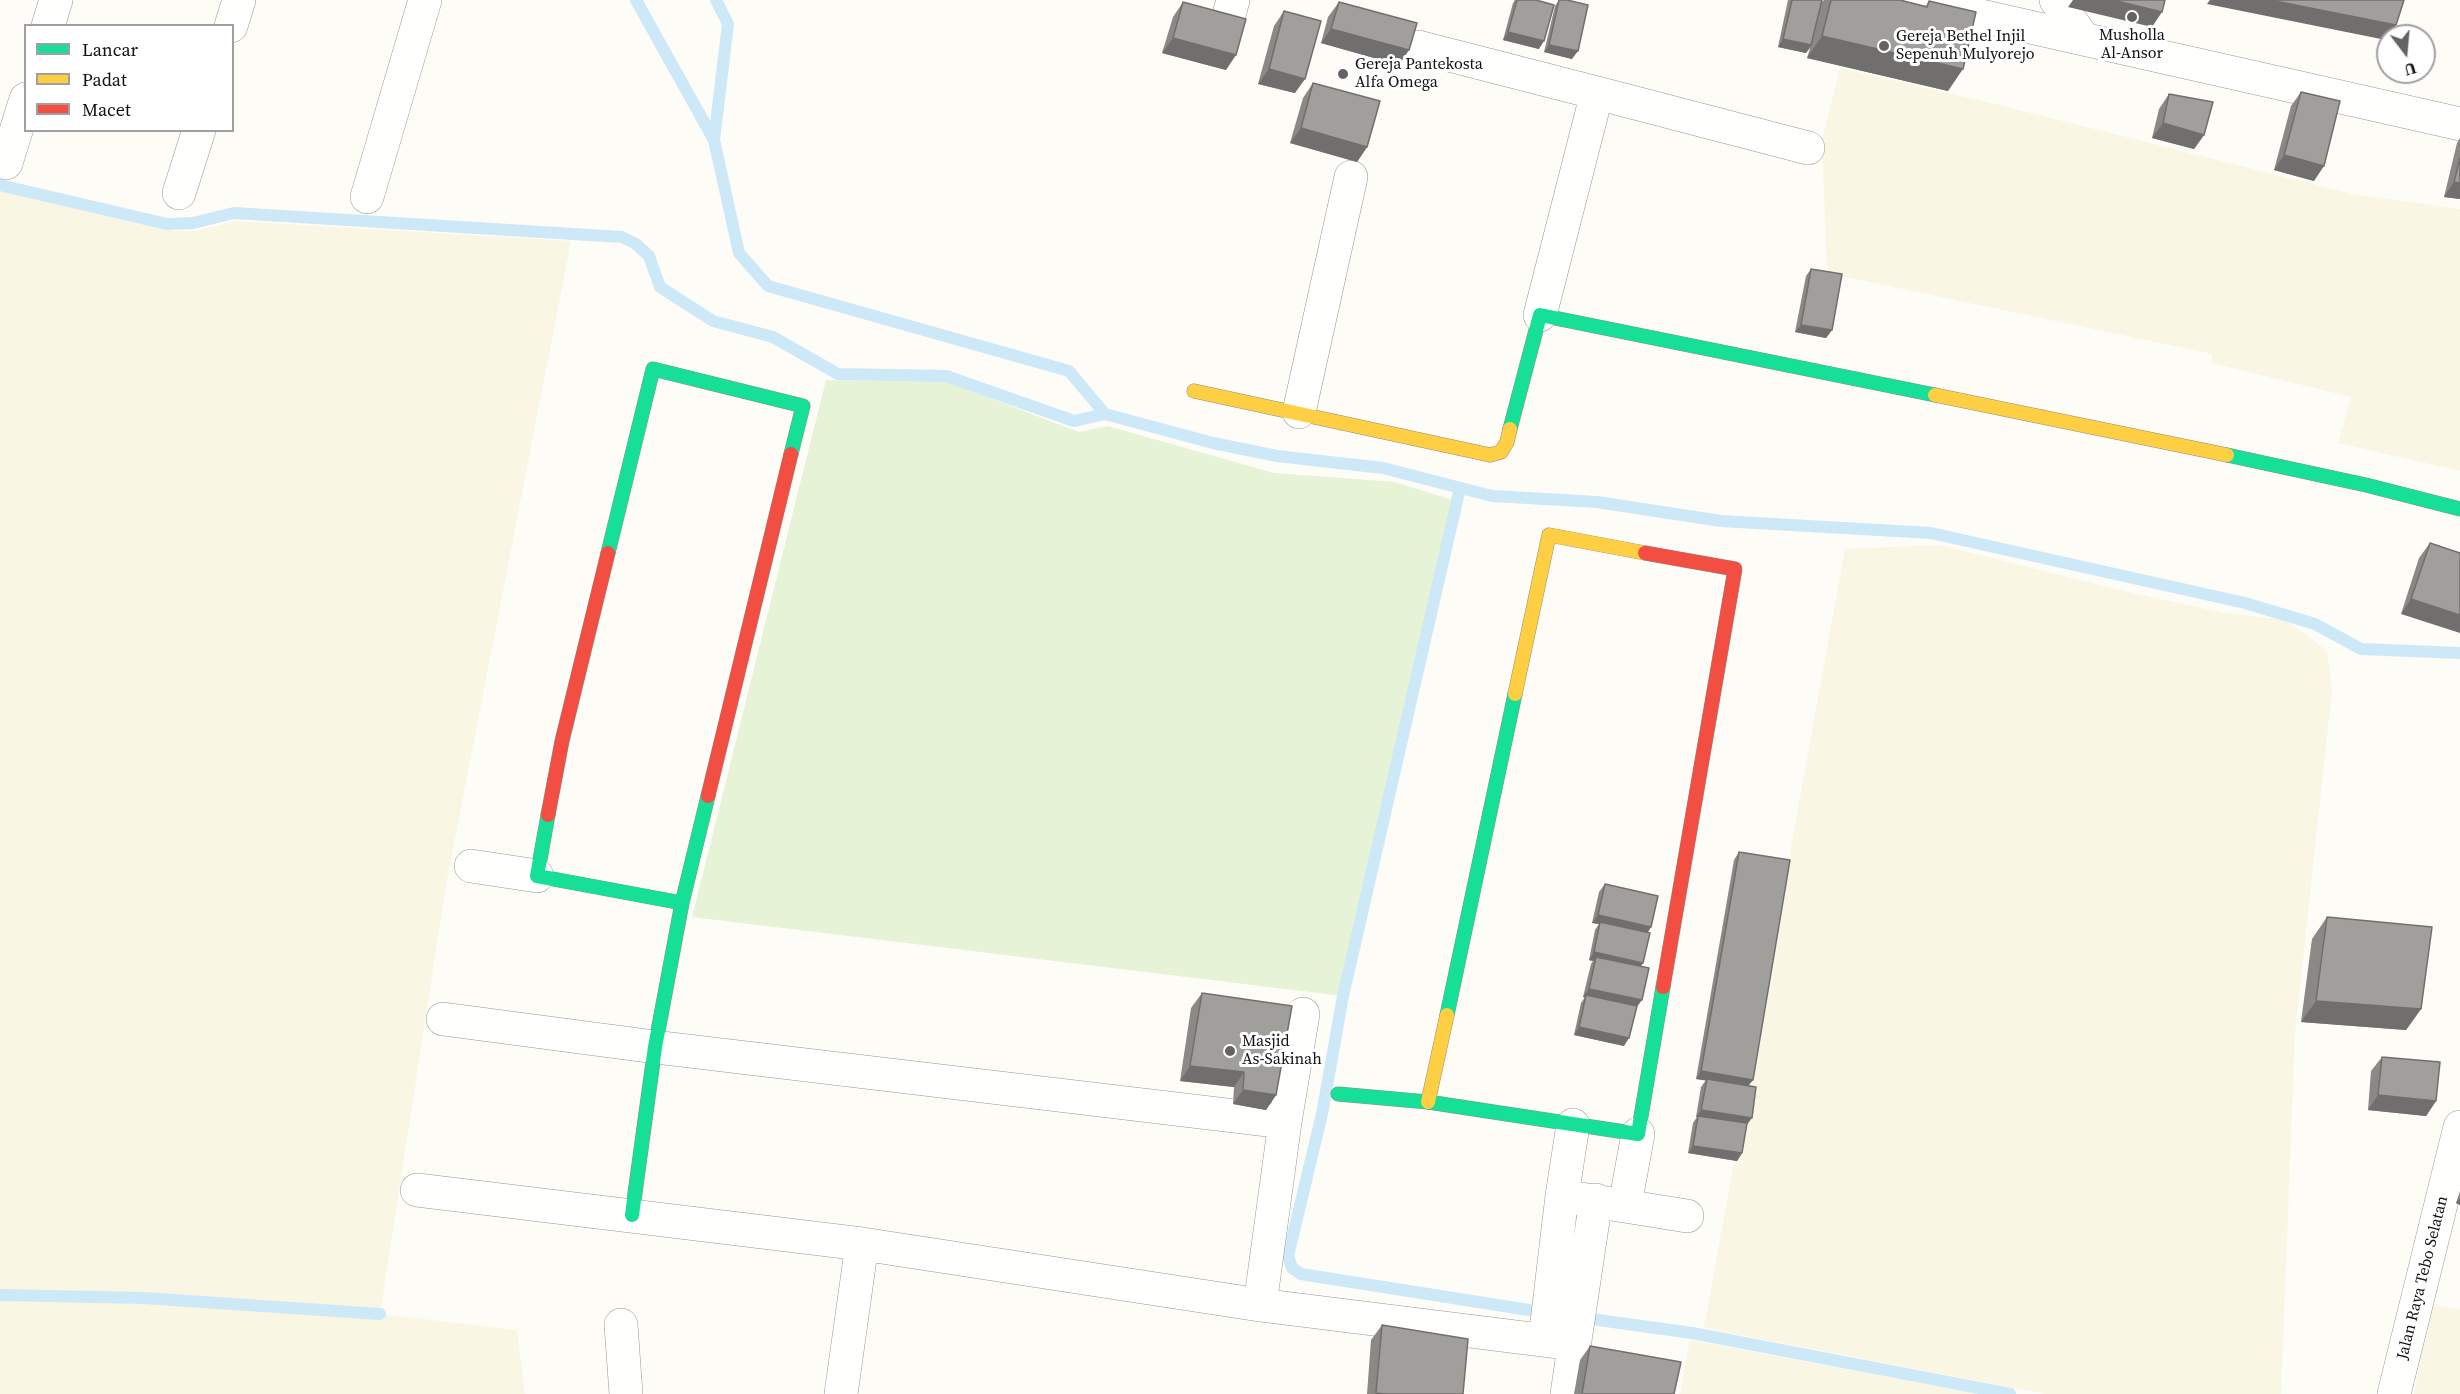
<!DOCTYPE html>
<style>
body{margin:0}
#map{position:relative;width:2460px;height:1394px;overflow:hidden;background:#fdfcf7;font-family:"Source Serif 4",serif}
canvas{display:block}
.legend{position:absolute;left:24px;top:24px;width:210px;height:108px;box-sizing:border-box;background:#fff;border:2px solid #a0a0a0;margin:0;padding:8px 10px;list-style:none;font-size:18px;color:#111}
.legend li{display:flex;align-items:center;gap:12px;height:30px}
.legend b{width:30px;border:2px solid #a0a0a0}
.north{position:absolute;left:2376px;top:24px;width:60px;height:60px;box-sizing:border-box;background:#fff;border:2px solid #a0a0a0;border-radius:50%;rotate:164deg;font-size:16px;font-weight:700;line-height:24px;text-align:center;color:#111}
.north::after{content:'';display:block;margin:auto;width:21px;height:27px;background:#646362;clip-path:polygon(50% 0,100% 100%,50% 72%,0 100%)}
</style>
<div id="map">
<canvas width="2460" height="1394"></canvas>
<ul class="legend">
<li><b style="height:8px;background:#16e098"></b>Lancar</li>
<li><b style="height:8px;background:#ffcf43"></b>Padat</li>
<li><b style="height:8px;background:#f24e42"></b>Macet</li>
</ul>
<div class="north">U</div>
</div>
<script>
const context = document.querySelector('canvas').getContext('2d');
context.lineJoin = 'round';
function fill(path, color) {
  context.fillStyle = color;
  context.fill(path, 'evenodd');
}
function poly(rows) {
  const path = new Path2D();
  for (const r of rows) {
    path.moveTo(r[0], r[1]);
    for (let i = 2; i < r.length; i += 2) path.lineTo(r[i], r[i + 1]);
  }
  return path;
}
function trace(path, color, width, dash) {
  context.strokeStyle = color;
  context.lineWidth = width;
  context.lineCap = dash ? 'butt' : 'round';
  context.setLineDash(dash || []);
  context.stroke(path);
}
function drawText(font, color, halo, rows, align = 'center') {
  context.font = font + ' "Source Serif 4",serif';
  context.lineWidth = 6;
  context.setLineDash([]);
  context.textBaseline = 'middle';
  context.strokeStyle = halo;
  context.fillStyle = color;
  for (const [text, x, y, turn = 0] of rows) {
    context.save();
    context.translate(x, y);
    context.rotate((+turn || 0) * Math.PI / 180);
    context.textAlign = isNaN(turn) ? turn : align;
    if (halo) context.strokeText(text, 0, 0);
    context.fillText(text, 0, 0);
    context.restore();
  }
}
const farmland = poly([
 [1840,68,1991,103,2353,194,2460,209,2460,471,2338,443,2351,397,2212,363,2212,354,1827,273,1822,140],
 [0,191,176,231,195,231,236,221,571,241,446,885,380,1314,517,1330,525,1394,0,1394],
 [1941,545,2120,590,2224,613,2286,620,2327,651,2332,690,2295,1033,2281,1394,2045,1394,1704,1328,1845,549],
 [2430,1305,2460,1309,2460,1394,2414,1394],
 [1690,1340,1979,1394,1680,1394]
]);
const green = poly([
 [826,380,945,381,1079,432,1108,426,1274,473,1395,482,1456,501,1343,996,692,917]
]);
const stream = poly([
 [636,0,714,140],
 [716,0,728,24,714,140,739,253,768,286,1069,371,1105,414],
 [0,185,167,224,193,223,234,213,622,237,636,244,649,256,660,287,713,321,773,337,838,374,946,376,1074,421,1105,414,1213,443,1277,456,1383,468,1492,496,1597,502,1721,521,1931,533,2245,603,2315,624,2361,649,2460,653],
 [1460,488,1343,996,1322,1114,1288,1256,1292,1268,1301,1274,1529,1310],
 [0,1295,144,1298,380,1314],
 [1591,1319,1692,1333,2010,1394]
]);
const street = poly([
 [1910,0,2460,124],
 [2056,0,2083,38],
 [1229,15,1233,0],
 [48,26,56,0],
 [231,26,239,0],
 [1418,47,1597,93],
 [6,163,26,99],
 [179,193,199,130],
 [367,197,425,0],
 [1540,315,1597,93,1808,148],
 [1299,412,1351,177],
 [471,866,537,876],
 [443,1019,655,1047,1285,1122,1260,1305],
 [1285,1122,1303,1014],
 [1573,1125,1562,1196,1687,1216],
 [417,1190,862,1244,1260,1305,1573,1344],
 [1625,1205,1638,1134],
 [621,1325,626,1394],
 [1545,1339,1562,1196],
 [841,1394,862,1244],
 [1567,1394,1596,1200],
 [2394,1394,2460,1127]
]);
const fast = poly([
 [1510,429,1540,315,1935,395],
 [2227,455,2366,485,2460,509],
 [608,553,653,369,803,406,791,454],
 [548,815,537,876,682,903],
 [1447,1015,1515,694],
 [1338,1094,1428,1102,1638,1134,1663,987],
 [632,1215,655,1047,682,903,708,796]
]);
const slow = poly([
 [1194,391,1490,455,1501,452,1507,442,1510,429],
 [1935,395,2227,455],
 [1515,694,1549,535,1645,553],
 [1428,1102,1447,1015]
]);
const jam = poly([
 [1645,553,1735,569,1663,987],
 [708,796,791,454],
 [548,815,562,741,608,553]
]);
const wall = poly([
 [1515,0,1536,0,1539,49,1503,40,1513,3],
 [1559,0,1567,0,1572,59,1544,52,1555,6],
 [1788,0,1822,0,1821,3,1824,0,1900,0,1926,6,1929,1,1948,91,1807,58,1810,48,1806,53,1778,47],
 [1183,2,1226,70,1162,53,1173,17],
 [1339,2,1399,65,1321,43,1328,17],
 [1284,11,1295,93,1258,84,1274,26],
 [1313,83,1367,147,1357,162,1290,143,1303,98],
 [2301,92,2314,181,2274,170,2291,106],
 [2169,94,2204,135,2194,149,2152,138,2159,109],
 [2460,138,2460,199,2444,197,2457,143],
 [1811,269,1832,330,1826,338,1795,332,1806,276],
 [2430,543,2460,553,2401,614,2419,558],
 [1739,852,1753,1080,1748,1086,1747,1125,1742,1153,1737,1161,1688,1153,1693,1123,1697,1117,1696,1117,1701,1087,1706,1080,1696,1079,1734,860],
 [1605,884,1651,927,1647,933,1641,966,1636,1008,1624,1046,1574,1035,1581,1003,1585,997,1583,997,1591,964,1593,961,1589,960,1595,930,1599,924,1592,923,1599,892],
 [2327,917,2421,1009,2406,1030,2301,1022,2312,939],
 [1202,993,1276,1095,1266,1110,1233,1104,1234,1087,1180,1081,1191,1008],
 [2382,1057,2436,1101,2426,1116,2368,1110,2371,1071],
 [2460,1191,2460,1205,2456,1203],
 [1382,1325,1463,1394,1367,1394,1371,1340],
 [1590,1346,1674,1394,1574,1394,1580,1360]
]);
const shadedWall = poly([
 [2073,0,2113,0,2162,12,2152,27,2068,7],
 [2210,0,2270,0,2396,25,2386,40,2207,4],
 [1331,29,1409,50,1399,65,1321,43],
 [1508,32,1544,41,1539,49,1503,40],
 [1822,36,1963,69,1948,91,1807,58],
 [1173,38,1236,55,1226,70,1162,53],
 [1783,39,1811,45,1806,53,1778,47],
 [1549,45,1578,51,1572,59,1544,52],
 [1269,69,1305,79,1295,93,1258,84],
 [2163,123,2204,135,2194,149,2152,138],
 [1301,128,1367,147,1357,162,1290,143],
 [2284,155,2324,166,2314,181,2274,170],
 [2454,182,2460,183,2460,199,2444,197],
 [1801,325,1832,330,1826,338,1795,332],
 [2411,599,2460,615,2460,633,2401,614],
 [1598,915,1651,927,1646,935,1600,922,1599,924,1592,923],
 [1594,952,1643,963,1638,971,1596,957,1593,961,1589,960],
 [1589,989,1642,1000,1636,1008,1583,997],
 [2316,1001,2421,1009,2406,1030,2301,1022],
 [1579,1027,1629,1038,1624,1046,1574,1035],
 [1190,1066,1244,1072,1234,1087,1180,1081],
 [1701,1071,1753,1080,1747,1087,1696,1079],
 [1243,1090,1276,1095,1266,1110,1233,1104],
 [2378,1095,2436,1101,2426,1116,2368,1110],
 [1701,1110,1752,1118,1746,1126,1698,1116,1697,1117,1696,1117],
 [1693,1146,1742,1153,1737,1161,1688,1153],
 [2460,1198,2460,1205,2456,1203]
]);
const building = poly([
 [1517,0,1536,0,1554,5,1544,41,1508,32,1517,0],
 [1559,0,1567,0,1588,5,1578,51,1549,45,1559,0],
 [1792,0,1822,0,1811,45,1783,39,1792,0],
 [1831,0,1900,0,1927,7,1929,1,1976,12,1963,69,1822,36,1831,0],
 [2113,0,2165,0,2162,12,2113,0],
 [2270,0,2404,0,2396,25,2270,0],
 [1183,2,1246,19,1236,55,1173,38,1183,2],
 [1339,2,1417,23,1409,50,1331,29,1339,2],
 [1284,11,1321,21,1305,79,1269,69,1284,11],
 [1313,83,1380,101,1367,147,1301,128,1313,83],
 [2301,92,2340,101,2324,166,2284,155,2301,92],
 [2169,94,2213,102,2204,135,2163,123,2169,94],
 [2460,158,2460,183,2454,182,2460,158],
 [1811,269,1842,274,1832,330,1801,325,1811,269],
 [2430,543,2460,553,2460,615,2411,599,2430,543],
 [1739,852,1790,860,1753,1080,1701,1071,1739,852],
 [1605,884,1658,896,1651,927,1598,915,1605,884],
 [2327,917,2432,927,2421,1009,2316,1001,2327,917],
 [1600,922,1650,933,1643,963,1594,952,1600,922],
 [1596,957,1649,968,1642,1000,1589,989,1596,957],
 [1202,993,1292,1006,1276,1095,1243,1090,1244,1072,1190,1066,1202,993],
 [1586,995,1637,1006,1629,1038,1579,1027,1586,995],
 [2382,1057,2440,1062,2436,1101,2378,1095,2382,1057],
 [1707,1079,1756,1087,1752,1118,1701,1110,1707,1079],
 [1698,1116,1747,1123,1742,1153,1693,1146,1698,1116],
 [1382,1325,1468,1339,1463,1394,1385,1394,1376,1393,1382,1325],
 [1590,1346,1681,1362,1674,1394,1582,1394,1590,1346]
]);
const markers = [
 [2132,17,6,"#646362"],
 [1884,46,6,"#646362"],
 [1343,74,6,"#646362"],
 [1230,1051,6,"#646362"]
];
const poiNames = [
 ["Musholla",2132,36,"center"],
 ["Al-Ansor",2132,54,"center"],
 ["Gereja Bethel Injil",1896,37],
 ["Sepenuh Mulyorejo",1896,55],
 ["Gereja Pantekosta",1355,65],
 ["Alfa Omega",1355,83],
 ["Masjid",1242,1042],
 ["As-Sakinah",1242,1060]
];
const streetNames = [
 ["Jalan Raya Tebo Selatan",2423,1278,-76]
];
fill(farmland, '#f9f7e4');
fill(green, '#e7f3d7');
trace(stream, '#cde8f7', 12);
trace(street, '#979795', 34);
trace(fast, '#8e8d8b', 15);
trace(slow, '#8e8d8b', 15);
trace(jam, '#8e8d8b', 15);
trace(street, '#fffffe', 33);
trace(fast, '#16e098', 14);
trace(slow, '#ffcf43', 14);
trace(jam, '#f24e42', 14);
fill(wall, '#8a8986');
fill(shadedWall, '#716f6d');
fill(building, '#a19f9c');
trace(building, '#716f6d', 1.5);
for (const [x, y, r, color] of markers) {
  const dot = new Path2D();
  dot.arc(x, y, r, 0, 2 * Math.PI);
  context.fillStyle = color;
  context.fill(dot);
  trace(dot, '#fff', 2);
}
drawText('16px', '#111', '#fff', poiNames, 'left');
drawText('16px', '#111', '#fff', streetNames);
</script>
